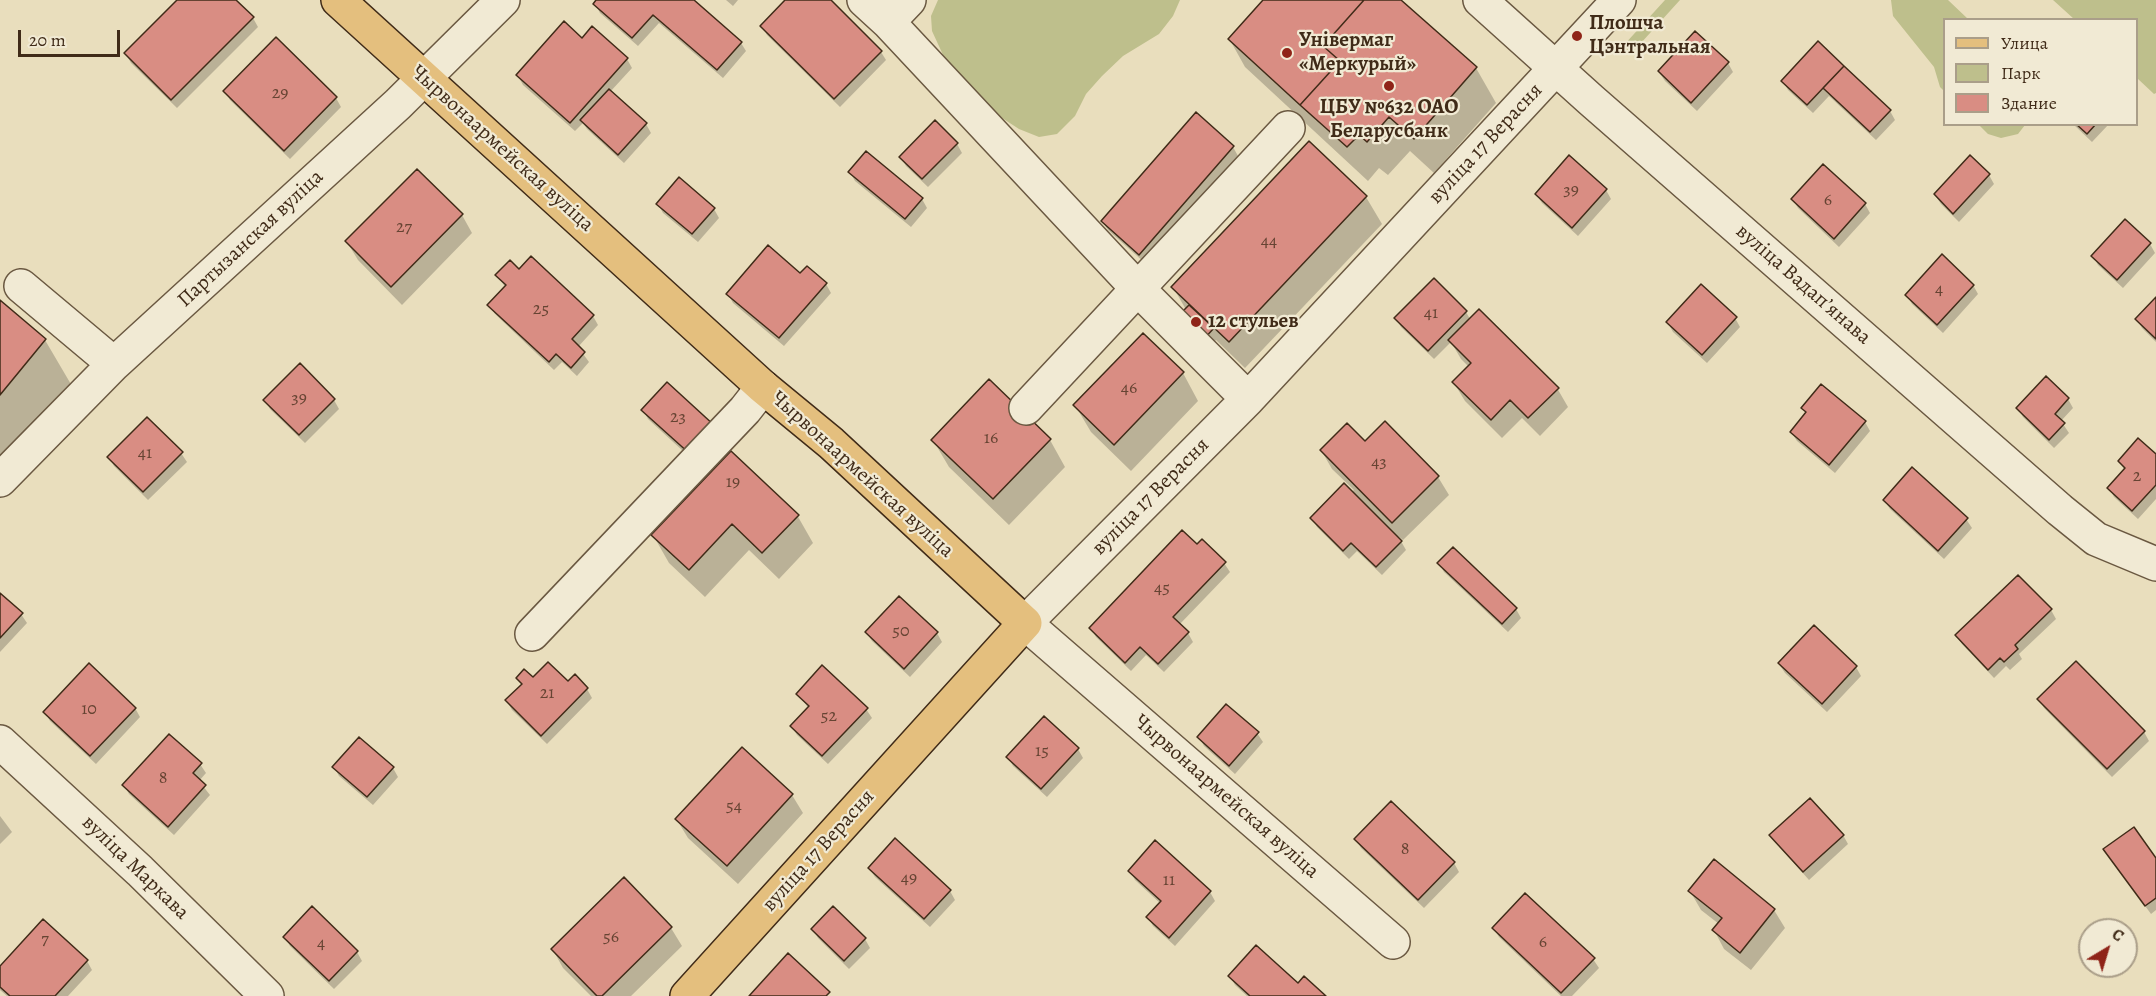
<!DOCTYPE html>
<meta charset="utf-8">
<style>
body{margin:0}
#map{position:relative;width:2156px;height:996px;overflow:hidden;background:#e9debd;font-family:Alegreya,serif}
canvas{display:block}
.legend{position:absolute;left:1943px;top:18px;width:195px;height:108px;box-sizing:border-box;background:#f1ead4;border:2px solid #aa9e89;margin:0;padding:8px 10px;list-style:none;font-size:18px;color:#402b18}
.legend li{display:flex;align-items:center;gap:12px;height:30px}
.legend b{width:30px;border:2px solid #aa9e89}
.north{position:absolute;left:2078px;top:918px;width:60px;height:60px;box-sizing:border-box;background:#f1ead4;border:2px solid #aa9e89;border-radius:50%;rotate:38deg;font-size:16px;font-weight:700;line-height:24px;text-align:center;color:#402b18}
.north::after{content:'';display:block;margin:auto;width:21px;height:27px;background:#8f2418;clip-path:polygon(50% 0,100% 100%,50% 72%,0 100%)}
.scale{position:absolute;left:18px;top:30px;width:102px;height:27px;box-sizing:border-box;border:3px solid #402b18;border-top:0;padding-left:8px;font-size:18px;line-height:21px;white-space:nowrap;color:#402b18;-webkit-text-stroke:4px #f1ead4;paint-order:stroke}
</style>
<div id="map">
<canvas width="2156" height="996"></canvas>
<ul class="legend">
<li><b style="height:8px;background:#e4bf7e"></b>Улица</li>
<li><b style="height:16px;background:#bebf8c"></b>Парк</li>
<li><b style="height:16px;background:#d98d83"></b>Здание</li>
</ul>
<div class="north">С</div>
<div class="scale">20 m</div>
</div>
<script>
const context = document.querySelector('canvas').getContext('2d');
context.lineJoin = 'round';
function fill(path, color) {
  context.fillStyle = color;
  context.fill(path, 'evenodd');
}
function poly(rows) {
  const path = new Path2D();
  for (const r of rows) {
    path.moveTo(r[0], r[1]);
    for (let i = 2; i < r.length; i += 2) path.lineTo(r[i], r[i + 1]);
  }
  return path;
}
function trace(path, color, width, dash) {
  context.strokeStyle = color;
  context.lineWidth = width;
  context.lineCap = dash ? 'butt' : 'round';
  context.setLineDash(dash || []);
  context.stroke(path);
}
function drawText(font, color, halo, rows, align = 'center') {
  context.font = font + ' Alegreya,serif';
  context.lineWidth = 4.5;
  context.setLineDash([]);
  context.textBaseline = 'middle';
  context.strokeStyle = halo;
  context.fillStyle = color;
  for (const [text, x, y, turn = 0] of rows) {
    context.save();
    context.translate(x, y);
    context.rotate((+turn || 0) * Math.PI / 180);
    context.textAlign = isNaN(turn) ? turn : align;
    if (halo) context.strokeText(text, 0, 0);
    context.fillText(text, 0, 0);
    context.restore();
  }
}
const green = poly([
 [938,0,1180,0,1173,16,1159,34,1123,56,1102,76,1086,94,1075,116,1057,134,1039,137,1019,129,999,116,961,79,944,57,932,31,931,16],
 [1665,0,1680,0,1631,54,1623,46],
 [1891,0,1948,0,1968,19,1944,20,1944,91,1940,87,1934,67,1893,16],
 [2053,0,2156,0,2156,93,2154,94,2137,78,2136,20,2074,19],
 [1979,125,2025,125,2018,134,2001,138,1988,134]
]);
const shadow = poly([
 [179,0,234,0,253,18,258,27,177,108,131,63,126,54],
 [598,0,692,0,741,43,746,51,723,78,659,23,638,46,600,13,595,4],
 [726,0,738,0,733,6],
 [787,0,829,0,881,52,886,60,840,107,767,35,762,26],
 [1265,0,1399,0,1476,68,1496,103,1434,173,1410,151,1388,175,1379,168,1368,181,1245,67,1230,40],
 [582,40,627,59,632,68,610,92,646,124,651,133,624,163,587,129,583,123,575,131,523,85,518,76],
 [1818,44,1890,111,1895,120,1876,140,1829,96,1813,113,1788,90,1783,81],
 [1728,63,1733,72,1697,111,1665,81,1659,72],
 [225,91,336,98,341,107,290,159,230,100],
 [1196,115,1233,147,1238,156,1145,263,1108,230,1102,221],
 [935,122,957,144,962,153,928,187,906,166,901,157],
 [2073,124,2109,124,2092,142],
 [1970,157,1989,175,1994,184,1959,222,1941,204,1935,195],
 [850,172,922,199,927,208,911,227,855,181],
 [1606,190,1611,199,1578,236,1542,203,1536,194],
 [1366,197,1382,224,1245,368,1216,340,1208,348,1173,287],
 [1793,200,1865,204,1870,213,1839,247,1798,208],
 [658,204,714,209,719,218,698,242,663,213],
 [462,215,472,233,402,305,358,260,347,242],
 [2125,221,2150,244,2155,253,2123,288,2098,265,2093,256],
 [531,258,593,316,598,325,578,347,589,362,577,376,562,362,554,370,495,314,489,305,506,288,497,276,519,271],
 [800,276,826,284,831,293,784,346,733,303,728,294],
 [1434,280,1466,312,1470,319,1557,388,1568,407,1540,436,1522,418,1502,438,1465,401,1454,383,1469,367,1461,359,1451,342,1434,359,1401,327,1396,318],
 [1973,285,1978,294,1943,333,1912,304,1907,295],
 [2156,299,2156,342,2142,328,2137,319],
 [0,302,45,340,72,386,0,472],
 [1735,318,1740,327,1707,363,1673,332,1668,323],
 [1143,335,1183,373,1198,401,1131,471,1091,432,1075,405],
 [2046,378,2068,399,2073,408,2061,421,2069,433,2054,448,2023,417,2018,408],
 [667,384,695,462,648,419,643,410],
 [265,400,334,400,339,409,305,443,270,409],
 [1803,408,1865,422,1870,431,1835,473,1797,441,1791,432,1806,414],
 [933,440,1050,440,1065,467,1009,525,949,467],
 [1365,443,1438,477,1449,495,1403,540,1398,536,1406,550,1382,575,1357,551,1349,559,1317,527,1312,518,1354,490,1332,469,1321,450],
 [181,453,187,462,148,500,114,466,109,457],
 [731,453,797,515,813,543,779,579,749,550,705,597,669,563,653,535],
 [2156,456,2156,499,2138,519,2114,497,2109,488,2125,471,2119,461],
 [1884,500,1966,519,1972,528,1944,559,1890,509],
 [1197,546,1224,563,1230,572,1179,625,1188,633,1193,642,1164,672,1146,655,1131,671,1096,637,1091,628],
 [1439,563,1516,609,1521,618,1508,632,1444,572],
 [0,595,21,614,27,623,0,652],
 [899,598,937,633,942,642,910,677,872,641,866,632],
 [2051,610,2056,619,2019,654,2022,659,2010,670,2006,666,1994,678,1962,644,1957,636],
 [2076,663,2144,732,2149,741,2112,777,2044,708,2039,699],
 [1779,664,1856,667,1861,676,1827,712,1785,673],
 [575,677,587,689,592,698,547,744,512,710,507,701,522,685,518,678,568,684],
 [798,694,866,709,872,718,828,764,797,735,792,727,809,709],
 [135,708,140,717,96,764,50,721,45,712],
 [1257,733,1263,742,1235,774,1204,746,1199,737],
 [1078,749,1083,758,1047,797,1013,766,1008,757],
 [200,764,206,773,199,781,210,795,174,835,129,794,124,785],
 [334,767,393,768,398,777,373,805,339,776],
 [792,795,803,813,738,884,688,838,677,820],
 [0,816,12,832,0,844],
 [1771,835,1843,835,1848,844,1809,880,1777,844],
 [1356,839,1454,863,1459,872,1424,908,1361,848],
 [2110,858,2156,860,2156,910,2151,914],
 [869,868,950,891,955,900,930,927,875,877],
 [1130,871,1210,892,1215,901,1175,946,1153,926,1148,917,1161,904,1135,880],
 [1690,891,1774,910,1785,928,1751,970,1724,949,1714,930,1719,924,1701,910],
 [833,908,865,939,870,948,849,969,818,938,813,929],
 [43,921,87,961,92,970,68,996,7,996,0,990,0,968],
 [671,928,682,946,631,996,591,996,563,968,553,950],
 [1494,929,1593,959,1599,968,1572,996,1561,996,1499,937],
 [285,937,357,952,362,961,334,989,290,946],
 [1230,976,1298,985,1324,996,1247,996,1235,985]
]);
const building = poly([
 [177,0,236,0,254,17,171,100,124,53,177,0],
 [596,0,694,0,742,42,717,70,653,15,632,38,593,4,596,0],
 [785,0,831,0,882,51,834,99,760,26,785,0],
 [1263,0,1364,0,1323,46,1340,61,1300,105,1228,39,1263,0],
 [1364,0,1401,0,1477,67,1414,139,1389,117,1367,142,1359,135,1347,147,1300,105,1340,61,1323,46,1364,0],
 [564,21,582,38,592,26,628,58,570,123,516,75,564,21],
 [1695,31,1729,62,1691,103,1658,71,1695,31],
 [276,37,337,97,284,151,223,91,276,37],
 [1818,41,1844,66,1807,105,1781,81,1818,41],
 [1844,66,1891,110,1870,132,1823,88,1844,66],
 [609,89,647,123,618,155,580,120,609,89],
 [1196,112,1234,146,1139,255,1101,221,1196,112],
 [935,120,958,143,922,179,899,157,935,120],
 [2076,124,2096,124,2087,134,2076,124],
 [1309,141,1367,196,1229,342,1171,287,1309,141],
 [866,151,923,198,905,219,848,172,866,151],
 [1569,155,1607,189,1572,228,1535,194,1569,155],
 [1970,155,1990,174,1953,214,1934,194,1970,155],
 [1823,164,1866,203,1834,239,1791,199,1823,164],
 [417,169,463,214,391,287,345,241,417,169],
 [679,177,715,208,692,234,656,204,679,177],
 [2125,219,2151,243,2117,280,2091,256,2125,219],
 [768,245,800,273,807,266,827,283,779,338,726,294,768,245],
 [1942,254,1974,285,1937,325,1905,295,1942,254],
 [531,256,594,315,572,339,585,352,571,368,556,354,549,362,487,305,506,285,495,275,510,260,519,269,531,256],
 [1434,278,1467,311,1428,351,1394,318,1434,278],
 [1701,284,1737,317,1702,355,1666,322,1701,284],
 [2156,297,2156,339,2135,319,2156,297],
 [0,300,46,339,0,395,0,300],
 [1189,305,1214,328,1203,340,1177,317,1189,305],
 [1479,309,1559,388,1528,418,1510,400,1491,420,1452,382,1471,363,1448,340,1479,309],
 [1143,333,1184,372,1114,445,1073,405,1143,333],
 [300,363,335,399,299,435,263,400,300,363],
 [2046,376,2069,398,2055,414,2065,423,2049,440,2016,408,2046,376],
 [989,379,1051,439,993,499,931,440,989,379],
 [667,382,715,426,690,454,641,410,667,382],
 [1821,384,1866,421,1829,465,1790,432,1806,412,1801,408,1821,384],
 [147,417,183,452,143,492,107,457,147,417],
 [1385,421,1439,476,1392,523,1320,450,1347,423,1365,441,1385,421],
 [2138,438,2156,454,2156,485,2132,511,2107,488,2125,468,2118,461,2138,438],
 [731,451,799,515,762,553,732,524,689,570,651,535,731,451],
 [1912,467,1968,518,1938,551,1883,500,1912,467],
 [1344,483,1402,541,1376,567,1351,543,1343,551,1310,518,1344,483],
 [1182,530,1197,544,1202,539,1226,562,1173,617,1189,632,1158,664,1140,647,1125,663,1089,628,1182,530],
 [1453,547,1517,608,1502,624,1437,563,1453,547],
 [2018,575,2052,609,2015,645,2018,649,2004,662,2000,658,1988,670,1955,635,2018,575],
 [0,593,23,613,0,638,0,593],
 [899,596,938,632,904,669,865,632,899,596],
 [1814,625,1857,666,1822,704,1778,663,1814,625],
 [2076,661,2145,731,2107,769,2037,699,2076,661],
 [548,662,568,681,575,674,588,688,541,736,505,700,522,684,516,678,524,669,533,677,548,662],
 [89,663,136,708,90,756,43,712,89,663],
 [822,665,868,708,822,756,790,726,809,706,796,694,822,665],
 [1226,704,1259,732,1229,766,1197,737,1226,704],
 [1044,716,1079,748,1041,789,1006,757,1044,716],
 [169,734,202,763,193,773,206,785,168,827,122,785,169,734],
 [359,737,394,767,367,797,332,767,359,737],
 [742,747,793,794,727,866,675,819,742,747],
 [1810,798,1844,835,1803,872,1769,835,1810,798],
 [1391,801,1455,862,1418,900,1354,839,1391,801],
 [2134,827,2156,858,2156,898,2145,906,2103,849,2134,827],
 [895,838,951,890,924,919,868,868,895,838],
 [1155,840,1211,891,1169,938,1146,917,1161,901,1128,871,1155,840],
 [1714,859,1775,909,1740,953,1712,930,1722,918,1688,891,1714,859],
 [624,877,672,927,602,996,597,996,551,949,624,877],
 [1525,893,1595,958,1561,993,1492,928,1525,893],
 [312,906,358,951,329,981,283,937,312,906],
 [833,906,866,938,844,961,811,929,833,906],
 [43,919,88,960,55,996,10,996,0,987,0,966,43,919],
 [1256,945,1298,983,1304,976,1326,996,1250,996,1228,976,1256,945],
 [788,953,830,992,826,996,749,996,788,953]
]);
const minor = poly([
 [864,0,888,22,1138,289,1248,399],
 [1480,0,1591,100,2060,510,2096,539,2156,564],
 [888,22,909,0],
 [21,286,114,364],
 [1026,408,1288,128],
 [0,480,114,364,398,104,503,0],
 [532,634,745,410,763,387],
 [0,742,140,871,267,996],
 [1393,942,1025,623,1248,399,1619,0]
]);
const major = poly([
 [338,0,763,387,831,443,1025,623,687,996]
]);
const markers = [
 [1577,36,6,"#8f2418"],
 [1287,53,6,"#8f2418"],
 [1389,86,6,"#8f2418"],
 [1196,322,6,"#8f2418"]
];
const numberNames = [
 ["29",280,94],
 ["39",1571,191],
 ["6",1828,201],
 ["27",404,228],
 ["44",1269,242],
 ["4",1939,290],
 ["25",541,310],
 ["41",1431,314],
 ["46",1129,389],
 ["39",299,399],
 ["23",678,418],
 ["16",991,439],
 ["41",145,454],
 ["43",1379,463],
 ["2",2137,477],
 ["19",733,483],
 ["45",1162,589],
 ["50",901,632],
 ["21",547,694],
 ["10",89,710],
 ["52",829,717],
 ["15",1042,752],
 ["8",163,779],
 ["54",734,807],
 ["8",1405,850],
 ["49",909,879],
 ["11",1169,881],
 ["56",611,938],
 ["7",45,940],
 ["6",1543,943],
 ["4",321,944]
];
const poiNames = [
 ["Плошча",1589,24],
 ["Цэнтральная",1589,48],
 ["Універмаг",1299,41],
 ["«Меркурый»",1299,65],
 ["ЦБУ №632 ОАО",1389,108,"center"],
 ["Беларусбанк",1389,132,"center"],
 ["12 стульев",1208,322]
];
const streetNames = [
 ["вуліца 17 Верасня",1486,144,-47],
 ["Чырвонаармейская вуліца",502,149,42],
 ["Партызанская вуліца",251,239,-43],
 ["вуліца Вадапʼянава",1803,285,41],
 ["Чырвонаармейская вуліца",862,475,42],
 ["вуліца 17 Верасня",1151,497,-45],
 ["Чырвонаармейская вуліца",1226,797,41],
 ["вуліца 17 Верасня",819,851,-48],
 ["вуліца Маркава",135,868,44]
];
fill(green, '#bebf8c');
fill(shadow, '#0003');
fill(building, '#d98d83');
trace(building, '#402b18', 1.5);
trace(minor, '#6a5841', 36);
trace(major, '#402b18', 36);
trace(minor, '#f1ead4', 33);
trace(major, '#e4bf7e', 33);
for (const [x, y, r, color] of markers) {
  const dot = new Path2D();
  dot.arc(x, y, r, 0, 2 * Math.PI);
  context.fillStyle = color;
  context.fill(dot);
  trace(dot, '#f1ead4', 2);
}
drawText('18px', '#643', null, numberNames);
drawText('bold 21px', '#402b18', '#f1ead4', poiNames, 'left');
drawText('21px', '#402b18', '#f1ead4', streetNames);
</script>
